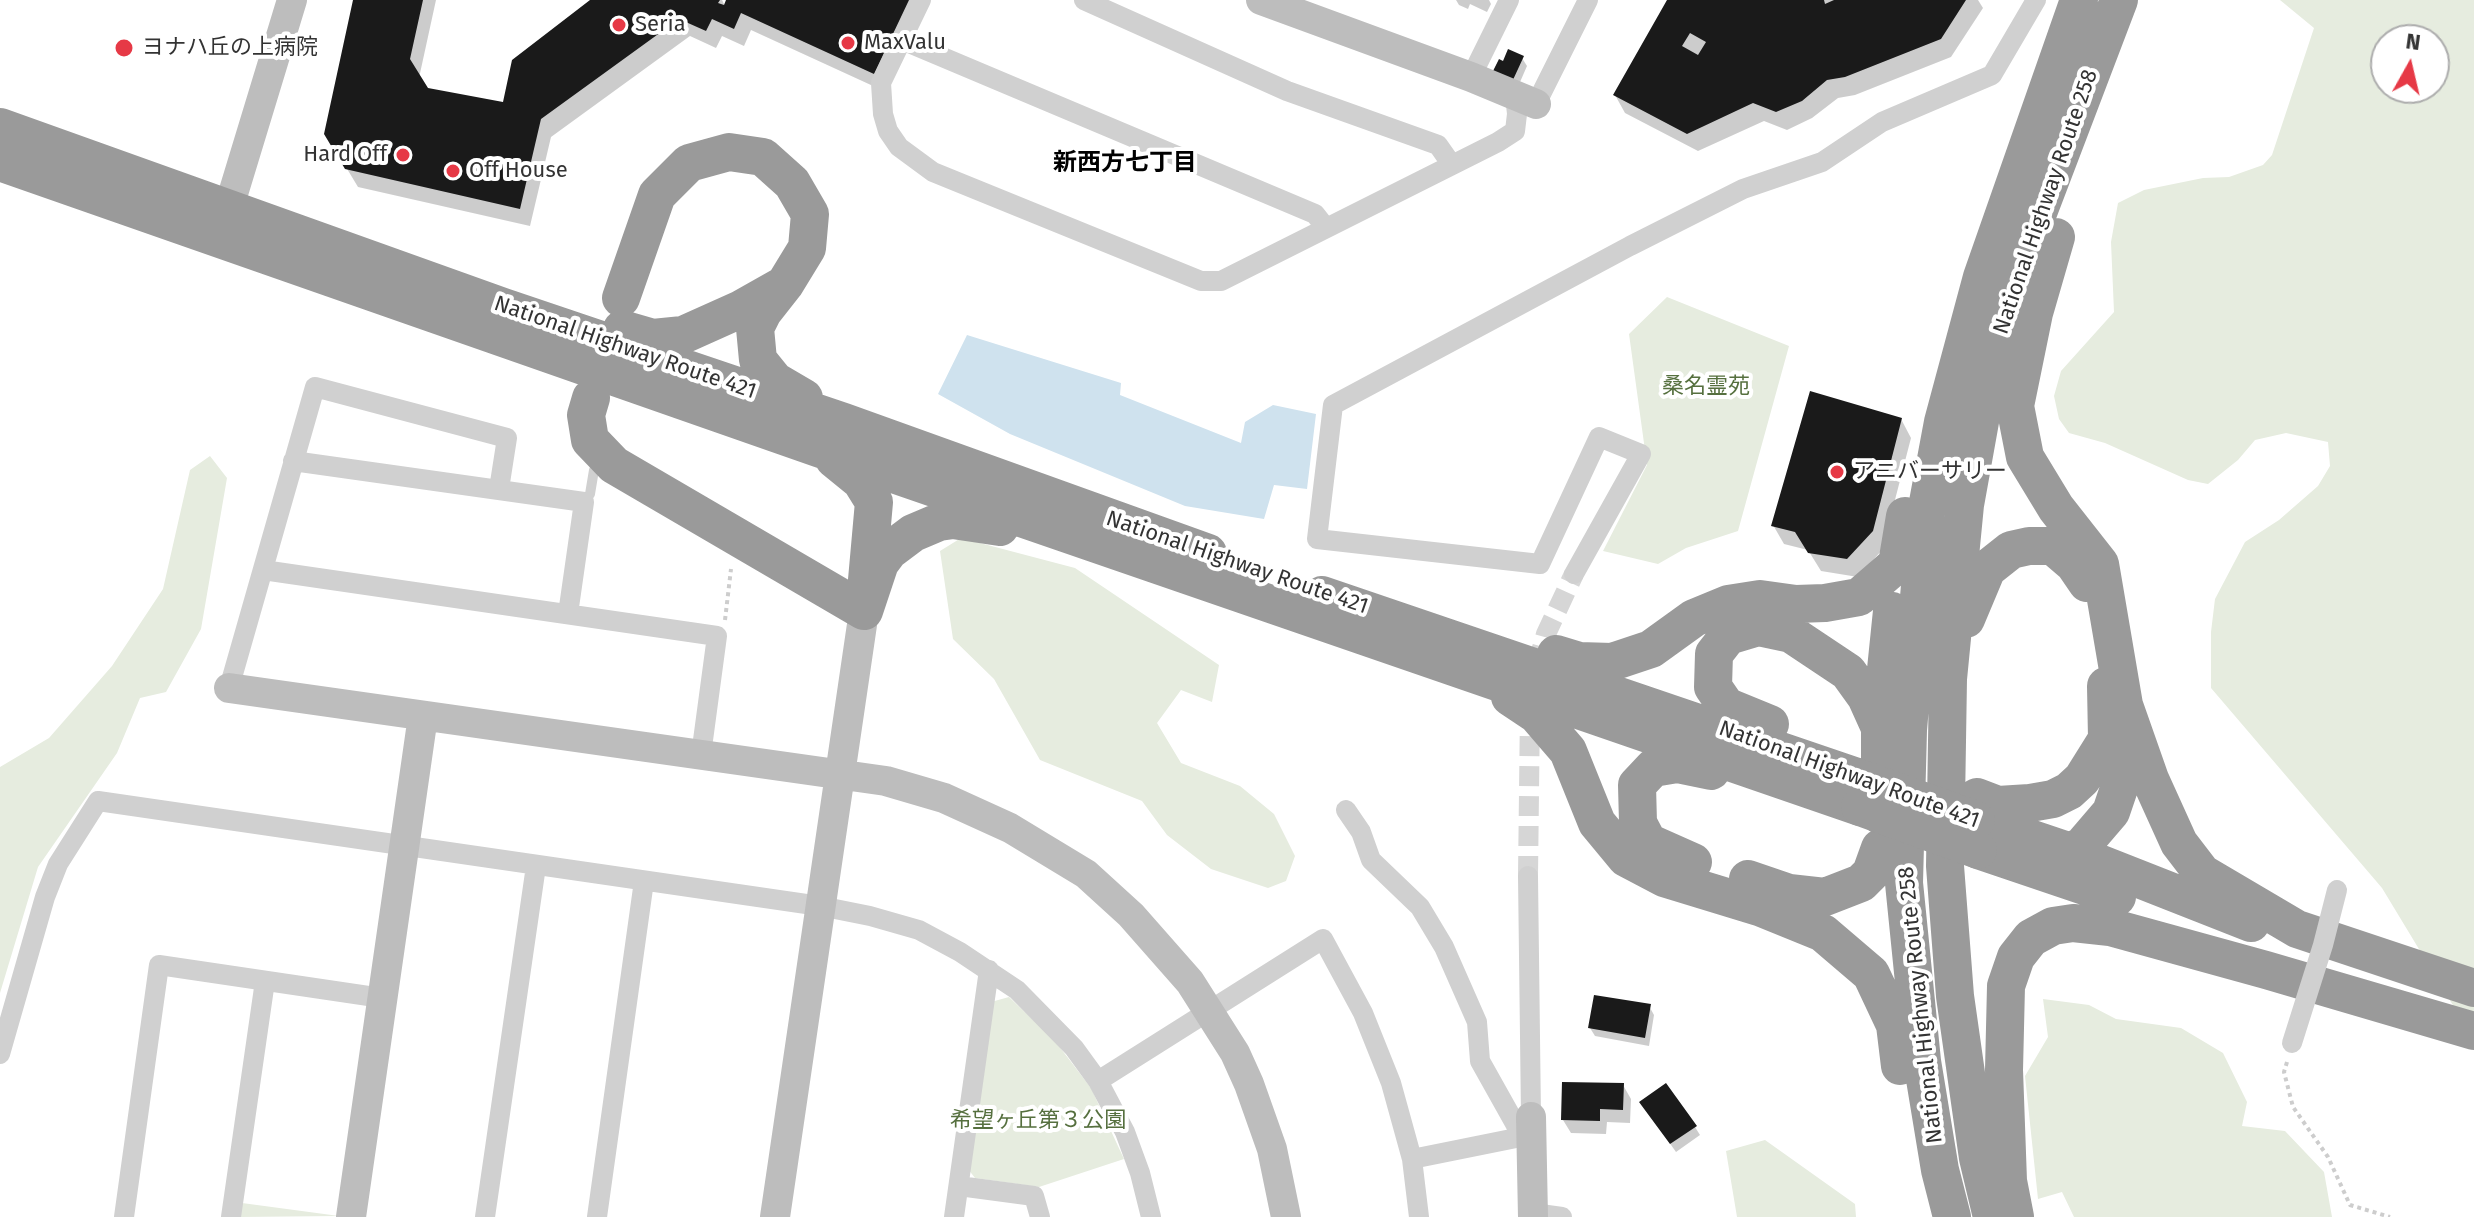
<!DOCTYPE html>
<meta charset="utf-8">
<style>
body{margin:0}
#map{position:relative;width:2474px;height:1217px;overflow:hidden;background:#fff;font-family:"Fira Sans",sans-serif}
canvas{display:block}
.north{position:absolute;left:2370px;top:24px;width:80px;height:80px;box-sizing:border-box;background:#fff;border:2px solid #adadad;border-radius:50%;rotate:8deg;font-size:22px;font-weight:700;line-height:32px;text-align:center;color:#333}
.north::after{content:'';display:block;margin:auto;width:28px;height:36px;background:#e63946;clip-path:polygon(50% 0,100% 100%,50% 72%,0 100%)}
</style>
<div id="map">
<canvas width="2474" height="1217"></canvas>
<div class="north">N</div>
</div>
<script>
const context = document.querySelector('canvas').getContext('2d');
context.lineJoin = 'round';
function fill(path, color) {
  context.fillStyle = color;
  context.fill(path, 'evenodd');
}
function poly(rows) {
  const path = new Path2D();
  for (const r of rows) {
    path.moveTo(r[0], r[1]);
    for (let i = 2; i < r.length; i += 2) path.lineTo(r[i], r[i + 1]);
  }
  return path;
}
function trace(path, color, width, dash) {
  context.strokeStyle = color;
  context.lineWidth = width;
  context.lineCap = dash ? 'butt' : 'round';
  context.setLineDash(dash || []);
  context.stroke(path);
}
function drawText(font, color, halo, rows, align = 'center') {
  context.font = font + ' "Fira Sans","Noto Sans JP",sans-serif';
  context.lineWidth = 8;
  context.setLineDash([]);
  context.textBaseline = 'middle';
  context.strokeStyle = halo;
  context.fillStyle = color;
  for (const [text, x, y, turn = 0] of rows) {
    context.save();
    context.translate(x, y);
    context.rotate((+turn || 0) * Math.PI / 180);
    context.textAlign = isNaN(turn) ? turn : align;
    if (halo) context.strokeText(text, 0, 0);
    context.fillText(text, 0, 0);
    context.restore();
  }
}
const green = poly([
 [2280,0,2474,0,2474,1040,2382,888,2211,688,2211,632,2215,599,2245,542,2279,520,2318,486,2330,466,2328,442,2286,433,2255,440,2238,460,2208,484,2188,480,2105,443,2069,433,2059,419,2054,396,2061,371,2114,312,2111,242,2118,203,2144,190,2203,178,2229,177,2263,165,2272,155,2314,28],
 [2386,40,2434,40,2434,88,2386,88],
 [1667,297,1789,346,1738,531,1686,548,1658,564,1603,551,1647,465,1629,334],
 [210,456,227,478,201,629,166,692,140,698,117,753,38,867,0,993,0,767,49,738,112,666,163,589,190,470],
 [961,538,1075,568,1219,665,1212,702,1181,690,1157,723,1181,763,1240,786,1274,814,1295,856,1286,881,1268,888,1211,869,1167,835,1142,801,1040,760,994,679,953,639,940,551],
 [1009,997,1055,1041,1091,1088,1124,1159,1039,1187,975,1178,968,1169,991,1002],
 [2043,999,2089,1005,2116,1019,2181,1028,2223,1053,2247,1102,2242,1126,2285,1131,2324,1172,2332,1217,2074,1217,2062,1192,2038,1199,2025,1076,2048,1037],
 [1765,1140,1855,1204,1856,1217,1737,1217,1726,1151],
 [242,1203,339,1216,240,1217]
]);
const water = poly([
 [967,335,1121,383,1120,395,1241,443,1245,422,1273,405,1316,414,1307,489,1274,485,1264,519,1185,506,1010,434,938,394]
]);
const shadow = poly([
 [355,0,436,0,419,78,426,90,504,105,594,0,722,0,725,6,728,0,927,0,884,91,751,30,744,46,722,36,716,48,690,36,551,137,530,226,358,187,326,134],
 [1456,0,1489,0,1491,4,1487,12,1470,4,1468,9,1459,5],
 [1670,0,1978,0,1983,8,1951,57,1855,95,1838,98,1812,118,1787,130,1764,121,1698,151,1625,113,1615,95],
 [1522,58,1527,66,1517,89,1495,73],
 [1901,419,1911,438,1882,550,1858,577,1821,571,1808,550,1784,544,1773,525],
 [1649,1006,1654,1015,1649,1046,1595,1036,1590,1028],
 [1623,1085,1631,1099,1630,1123,1607,1122,1606,1134,1571,1133,1563,1120],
 [1647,1111,1695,1127,1700,1135,1676,1152]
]);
const building = poly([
 [353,0,423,0,410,59,428,88,503,102,512,60,590,0,720,0,718,3,724,5,726,0,909,0,874,74,741,13,734,29,712,19,706,31,679,19,541,119,520,209,345,169,324,134],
 [1667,0,1824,0,1825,4,1834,0,1966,0,1941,39,1845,77,1827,80,1802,101,1776,112,1753,103,1687,134,1613,95],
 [1690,33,1706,42,1698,55,1682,46],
 [1508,49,1524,56,1512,82,1492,73,1499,59,1503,61],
 [1810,391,1902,418,1873,531,1847,559,1808,553,1795,532,1771,526],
 [1594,995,1651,1004,1645,1038,1588,1028],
 [1562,1082,1624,1083,1623,1110,1600,1109,1600,1121,1561,1120],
 [1666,1083,1697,1126,1670,1144,1639,1102]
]);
const streetTunnel = poly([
 [1537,666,1546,634,1574,574],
 [1528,876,1530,709]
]);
const path = poly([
 [725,620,731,569],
 [2287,1062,2284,1072,2293,1107,2328,1157,2350,1205,2390,1217]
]);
const lane = poly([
 [584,502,590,494,594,470]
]);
const street = poly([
 [921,0,881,83,883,114,888,131,899,147,933,172,1201,281,1221,281,1498,142,1515,131,1517,114,1515,95],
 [1084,0,1287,91,1438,145,1452,165],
 [902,40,1315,214,1326,228],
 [1471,77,1509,0],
 [1536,104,1588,0],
 [293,461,584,502,568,614],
 [263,570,717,636,701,755],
 [1574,574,1641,454,1599,437,1540,564,1317,539,1333,405,1630,246,1743,189,1822,162,1882,122,1992,75,2036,0],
 [229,688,315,387,507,438,499,489],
 [1346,810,1361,832,1371,860,1420,907,1444,947,1477,1022,1480,1061,1522,1136],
 [1528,876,1531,1117],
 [0,1054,45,897,58,864,98,801,820,906,870,916,919,930,960,952,1017,990,1074,1048,1098,1081,1125,1132,1140,1173,1151,1217],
 [1098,1081,1323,939,1363,1013,1391,1083,1412,1159,1419,1217],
 [1412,1159,1531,1135],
 [959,1186,1034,1196,1040,1217],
 [1533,1213,1562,1217],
 [124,1217,159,965,382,998],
 [231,1217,265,981],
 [485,1217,536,866],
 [597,1217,644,881],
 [954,1217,989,970]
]);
const secondary = poly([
 [1261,0,1471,77,1536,104],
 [222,230,292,0],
 [229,688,886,781,944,798,1010,828,1086,874,1131,915,1190,982,1235,1053,1249,1084,1272,1149,1286,1217],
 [1531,1117,1533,1217],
 [351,1217,423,716],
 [775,1217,864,611]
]);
const highway = poly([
 [0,127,503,307,844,422,1208,553],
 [0,162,818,448,1860,807],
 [2056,237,2034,313,2015,406,2025,457,2056,508,2100,564,2124,705,2150,779,2179,843,2202,873,2297,929,2474,988],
 [621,298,657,195,689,163,729,152,763,157,792,183,810,214,807,248,785,284,763,312,755,328,758,360,775,381,804,398],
 [622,329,653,338,683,335,741,309,780,287],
 [591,398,586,415,590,440,614,465,864,611],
 [834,459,861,481,874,502,867,580],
 [1322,595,1857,777],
 [864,611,880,563,889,551,913,533,939,522,953,520,1000,527],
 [1966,619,1987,569,2011,550,2029,546,2053,546,2074,564,2087,583],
 [1556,654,1579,661,1612,662,1651,649,1694,618,1728,604,1760,599,1796,604,1825,603,1859,597,1897,564,1905,516],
 [1510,697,1537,715,1568,751,1597,823,1626,858,1664,878,1759,907,1823,933,1871,974,1895,1025,1900,1066],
 [1770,724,1726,706,1713,687,1714,654,1728,636,1758,627,1791,634,1848,672,1866,697,1880,728,1880,815],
 [1880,728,1892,611],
 [1977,797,1998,805,2030,803,2053,799,2069,791,2082,779,2107,739,2106,686],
 [1976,820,2068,851,2251,923],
 [1978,850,2117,897],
 [2049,858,2081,847,2111,812,2129,759,2126,728],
 [1693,862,1648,842,1638,823,1637,785,1653,768,1677,764,1711,771],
 [1748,879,1789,893,1825,897,1861,883,1871,873,1880,848],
 [1952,1217,1940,1170,1922,1061,1904,883,1908,730,1926,513,1943,422,1982,277,2079,0],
 [1992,1217,1978,1158,1955,996,1945,866,1948,679,1965,505,1990,366,2028,239,2119,0],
 [2015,1217,2008,1181,2004,1070,2006,986,2016,957,2031,938,2053,926,2073,923,2110,927,2266,970,2474,1031]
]);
const streetBridge = poly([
 [2292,1043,2323,945,2337,890]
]);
const highwayBridge = poly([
 [1857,777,1976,820],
 [1860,807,1978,850]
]);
const markers = [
 [619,25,8,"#e63946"],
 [848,43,8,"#e63946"],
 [124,48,10,"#e63946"],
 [403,155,8,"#e63946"],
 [453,171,8,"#e63946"],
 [1837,472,8,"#e63946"]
];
const poiNames = [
 ["Seria",635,25],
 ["MaxValu",864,43],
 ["ヨナハ丘の上病院",142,48],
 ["Hard Off",387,155,"right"],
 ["Off House",469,171],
 ["アニバーサリー",1853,472]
];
const streetNames = [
 ["National Highway Route 258",2046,202,-71],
 ["National Highway Route 421",625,348,19],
 ["National Highway Route 421",1237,563,19],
 ["National Highway Route 421",1849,775,20],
 ["National Highway Route 258",1921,1005,-96]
];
const parkNames = [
 ["桑名霊苑",1706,387],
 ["希望ヶ丘第３公園",1038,1121]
];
const neighbourhoodNames = [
 ["新西方七丁目",1125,163]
];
fill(green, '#e6ecdf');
fill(water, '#cfe2ee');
fill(shadow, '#0003');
fill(building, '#1a1a1a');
trace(streetTunnel, '#d6d6d6', 20, [20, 10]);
trace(path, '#cdcdcd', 4, [4, 4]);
trace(lane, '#d0d0d0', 10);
trace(street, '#d0d0d0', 20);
trace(secondary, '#bdbdbd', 30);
trace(highway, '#9a9a9a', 38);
trace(streetBridge, '#d0d0d0', 20);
trace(highwayBridge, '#9a9a9a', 38);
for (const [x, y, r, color] of markers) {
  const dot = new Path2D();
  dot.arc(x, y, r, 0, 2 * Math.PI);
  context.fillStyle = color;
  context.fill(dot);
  trace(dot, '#fff', 3);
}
drawText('22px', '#333', '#fff', poiNames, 'left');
drawText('22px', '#333', '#fff', streetNames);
drawText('22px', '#56703f', '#fff', parkNames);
drawText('bold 24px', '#000', '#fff', neighbourhoodNames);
</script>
